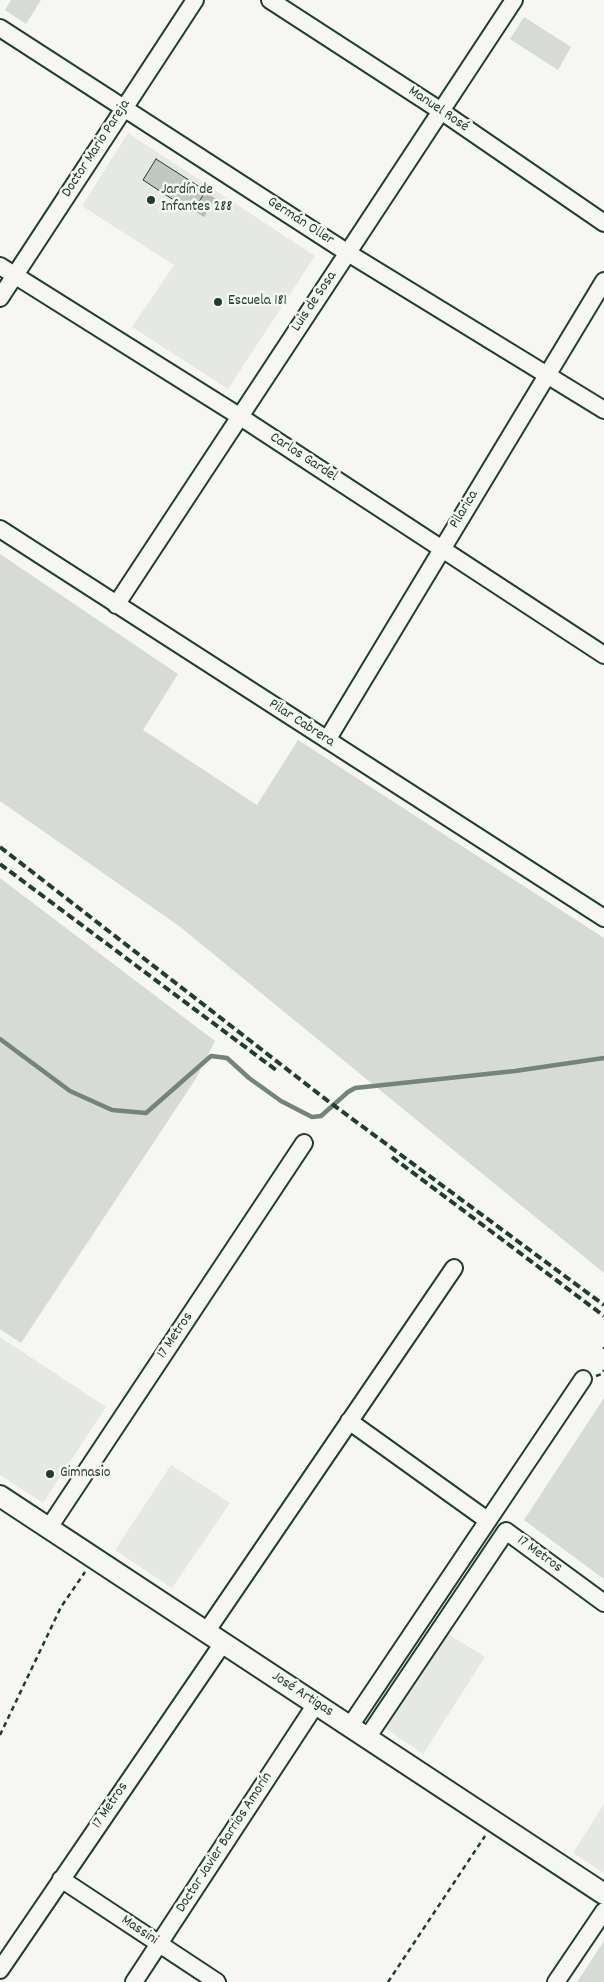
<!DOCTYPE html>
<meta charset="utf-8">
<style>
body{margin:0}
canvas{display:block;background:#f6f6f2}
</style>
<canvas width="604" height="1982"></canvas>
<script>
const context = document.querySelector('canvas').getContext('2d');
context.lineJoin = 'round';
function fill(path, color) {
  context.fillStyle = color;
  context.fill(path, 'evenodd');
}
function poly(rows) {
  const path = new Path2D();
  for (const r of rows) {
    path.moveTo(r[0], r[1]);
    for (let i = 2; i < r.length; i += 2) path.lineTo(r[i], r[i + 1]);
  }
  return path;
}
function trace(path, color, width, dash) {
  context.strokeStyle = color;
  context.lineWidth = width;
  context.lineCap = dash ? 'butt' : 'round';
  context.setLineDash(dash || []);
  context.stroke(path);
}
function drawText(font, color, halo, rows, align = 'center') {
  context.font = font + ' Dekko,sans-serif';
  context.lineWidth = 5;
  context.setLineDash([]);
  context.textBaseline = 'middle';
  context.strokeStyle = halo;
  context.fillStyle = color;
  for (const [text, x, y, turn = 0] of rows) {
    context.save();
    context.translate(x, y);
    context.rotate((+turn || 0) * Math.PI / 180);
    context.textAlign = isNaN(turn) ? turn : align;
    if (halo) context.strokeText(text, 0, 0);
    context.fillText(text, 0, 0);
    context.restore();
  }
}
const built = poly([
 [128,133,315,256,228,389,132,327,174,265,82,206],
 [0,1337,106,1407,43,1503,0,1475],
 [171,1465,230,1503,172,1588,115,1550],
 [445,1632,485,1657,423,1754,385,1728],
 [604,1804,604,1873,573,1853]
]);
const green = poly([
 [11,0,41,0,26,24,5,10],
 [524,17,571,47,558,70,510,39],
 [0,554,178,674,143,730,257,805,298,740,604,938,604,1273,179,926,0,801],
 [0,878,215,1041,195,1080,21,1343,0,1329],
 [604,1398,604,1579,524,1520],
 [604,1941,604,1982,577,1982]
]);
const shadow = poly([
 [167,167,216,199,204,217,145,180]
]);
const stream = poly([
 [0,1039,70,1091,112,1110,146,1113,211,1056,227,1058,249,1078,281,1101,312,1117,321,1116,348,1092,355,1088,515,1071,604,1058]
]);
const building = poly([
 [156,159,206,191,192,212,143,180,156,159]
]);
const path = poly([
 [604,1347,604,1349],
 [596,1376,602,1374,604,1370],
 [0,1735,61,1607,85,1572],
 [388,1982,485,1836]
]);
const minor = poly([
 [270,0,441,111,604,223],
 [0,28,348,253,604,410],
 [0,266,239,416,604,655],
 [0,298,195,0],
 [0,529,604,918],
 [116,605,514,0],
 [327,740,604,281],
 [349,1421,487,1520],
 [48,1529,304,1143],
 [206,1632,454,1268],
 [350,1726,583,1379],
 [367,1738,506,1531,604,1603],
 [61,1879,217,1982],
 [0,1970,223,1643],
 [134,1982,316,1704],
 [556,1982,604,1911]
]);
const tertiary = poly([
 [0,1496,604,1894]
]);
const rail = poly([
 [0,847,328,1101,604,1305],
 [0,864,276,1070],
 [392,1157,604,1316]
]);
const markers = [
 [151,200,5,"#1f3d34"],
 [218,302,5,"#1f3d34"],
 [50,1474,5,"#1f3d34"]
];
const streetNames = [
 ["Manuel Rosé",438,110,34],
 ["Doctor Mario Pareja",97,149,-57],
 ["Germán Oller",300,222,33],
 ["Luis de Sosa",315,302,-56],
 ["Carlos Gardel",303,458,33],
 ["Pilarica",465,510,-59],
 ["Pilar Cabrera",301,724,33],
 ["17 Metros",176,1336,-56],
 ["17 Metros",539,1555,36],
 ["José Artigas",302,1695,33],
 ["17 Metros",111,1806,-56],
 ["Doctor Javier Barrios Amorín",225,1843,-57],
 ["Massini",139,1931,34]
];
const poiNames = [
 ["Jardín de",161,191],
 ["Infantes 288",161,208],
 ["Escuela 181",228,302],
 ["Gimnasio",60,1474]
];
fill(built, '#e6e8e4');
fill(green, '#d6dbd6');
fill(shadow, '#0003');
trace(stream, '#72847d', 4.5);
fill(building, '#c1c8c3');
trace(building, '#1f3d34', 1);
trace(minor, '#1f3d34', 20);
trace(tertiary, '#1f3d34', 24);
trace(path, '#1f3d34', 2.5, [5, 4]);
trace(minor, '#f6f6f2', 16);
trace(tertiary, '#f6f6f2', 20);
trace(rail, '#1f3d34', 4, [8, 4]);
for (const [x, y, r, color] of markers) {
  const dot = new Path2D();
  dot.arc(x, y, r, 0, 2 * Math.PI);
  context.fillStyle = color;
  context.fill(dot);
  trace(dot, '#f6f6f2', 2);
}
drawText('15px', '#1f3d34', '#f6f6f2', streetNames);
drawText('15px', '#1f3d34', '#f6f6f2', poiNames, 'left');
</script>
